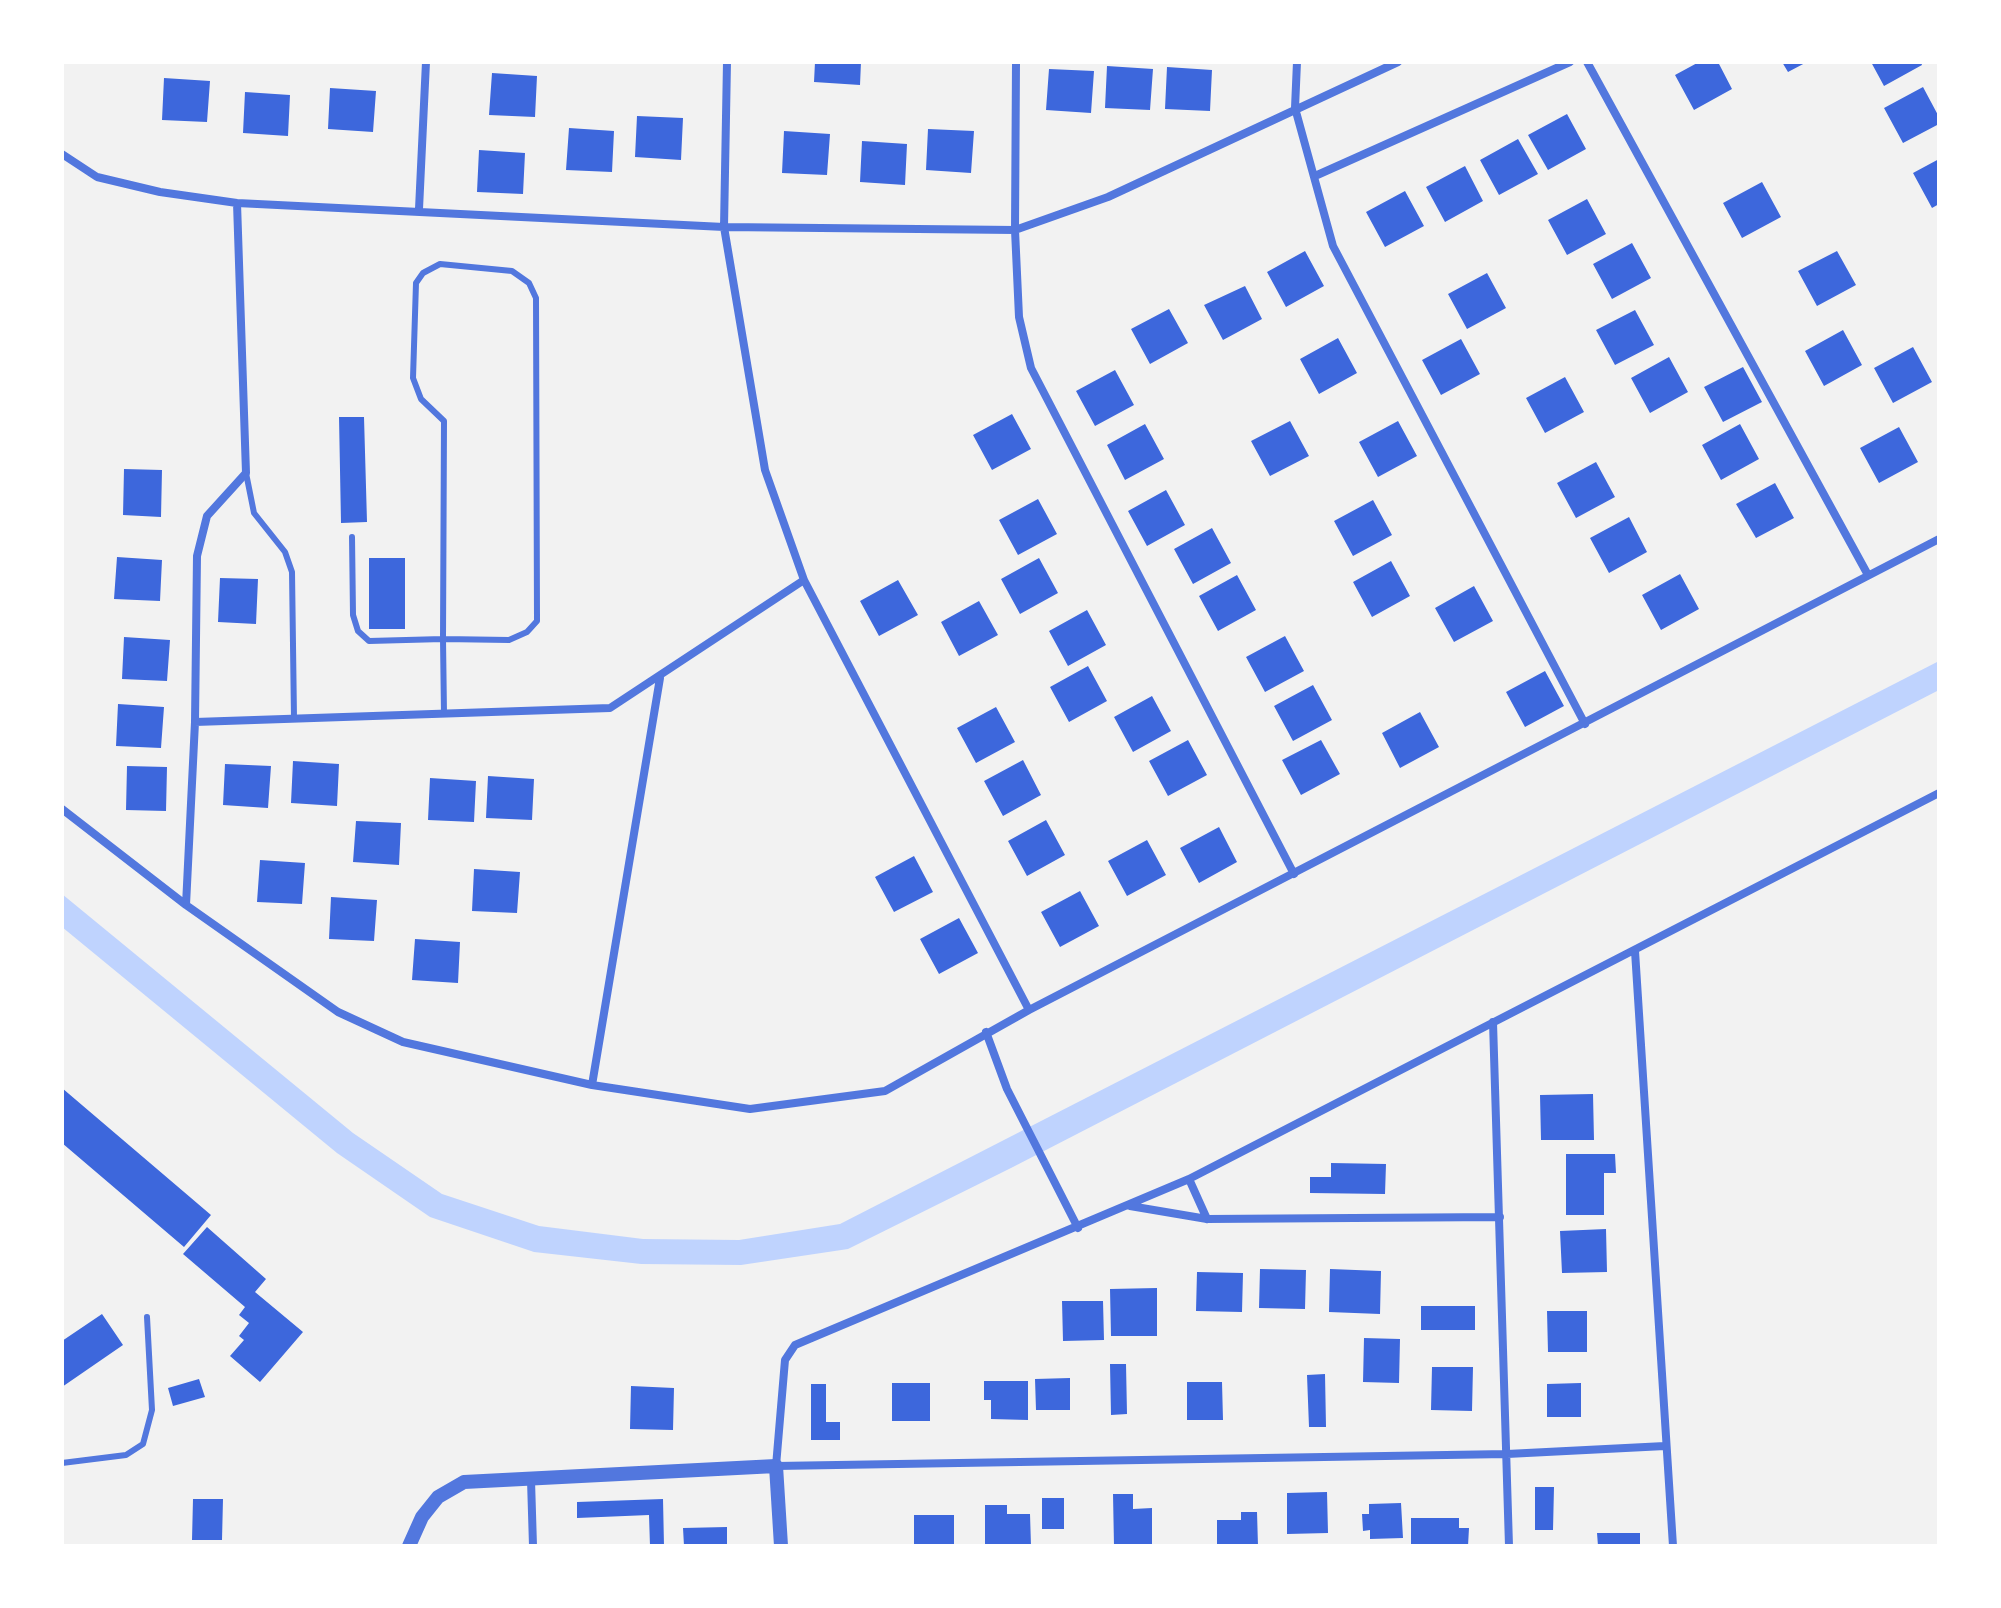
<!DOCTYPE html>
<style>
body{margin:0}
#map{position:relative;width:2001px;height:1608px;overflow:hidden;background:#f2f2f2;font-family:Ubuntu,sans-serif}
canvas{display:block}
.frame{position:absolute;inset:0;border:64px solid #fff;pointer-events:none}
</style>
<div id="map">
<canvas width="2001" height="1608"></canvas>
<div class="frame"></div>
</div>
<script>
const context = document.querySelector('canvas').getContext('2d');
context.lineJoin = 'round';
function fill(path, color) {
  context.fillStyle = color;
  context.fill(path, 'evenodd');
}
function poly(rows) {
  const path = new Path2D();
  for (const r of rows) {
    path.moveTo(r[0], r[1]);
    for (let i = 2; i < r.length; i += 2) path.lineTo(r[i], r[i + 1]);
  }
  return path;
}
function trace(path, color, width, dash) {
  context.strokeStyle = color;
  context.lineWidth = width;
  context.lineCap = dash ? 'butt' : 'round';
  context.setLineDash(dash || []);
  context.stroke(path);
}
const water = poly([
 [1939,661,1939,690,1011,1168,848,1249,741,1265,641,1264,534,1252,430,1217,337,1153,62,927,62,894,353,1133,442,1194,539,1226,643,1239,739,1240,840,1224]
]);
const building = poly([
 [815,62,861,62,860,85,814,82],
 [1699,62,1718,62,1732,89,1694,110,1675,75],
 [1782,62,1807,62,1788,72],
 [1871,62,1921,62,1922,65,1884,86],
 [1107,66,1153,69,1150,110,1105,108],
 [1167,67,1212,70,1210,111,1165,109],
 [1049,69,1094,71,1091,113,1046,110],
 [492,73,537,76,535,117,489,115],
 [164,78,210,81,207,122,162,120],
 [1923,87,1939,117,1939,124,1903,143,1884,108],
 [330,88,376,91,373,132,328,129],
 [245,92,290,95,288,136,243,133],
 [1567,114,1586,149,1548,170,1528,135],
 [637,116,683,118,681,160,635,157],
 [569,128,614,131,612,172,566,170],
 [928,129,974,131,971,173,926,170],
 [784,131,830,134,827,175,782,173],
 [1518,139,1538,174,1499,195,1480,160],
 [862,141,907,144,905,185,860,182],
 [479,150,525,153,523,194,477,192],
 [1939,159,1939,204,1932,208,1913,173],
 [1465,166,1483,201,1445,222,1426,187],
 [1762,182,1781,217,1742,238,1723,203],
 [1405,191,1424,226,1385,247,1366,212],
 [1587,199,1606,234,1567,255,1548,220],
 [1632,243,1651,278,1612,299,1593,264],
 [1305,251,1324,286,1286,307,1267,272],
 [1837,251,1856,285,1817,306,1798,271],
 [1487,273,1506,308,1467,329,1448,294],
 [1245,286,1262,319,1223,340,1204,305],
 [1169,309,1188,343,1150,364,1131,329],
 [1635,310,1654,345,1615,365,1596,330],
 [1843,330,1862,365,1824,386,1805,351],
 [1338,338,1357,373,1319,394,1300,359],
 [1461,339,1480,374,1441,395,1422,360],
 [1913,347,1932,382,1893,403,1874,368],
 [1669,357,1688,392,1650,413,1631,378],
 [1743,367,1762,402,1723,422,1704,387],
 [1115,370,1134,405,1095,426,1076,391],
 [1565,377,1584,412,1545,433,1526,398],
 [1012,414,1031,449,992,470,973,435],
 [339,417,364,417,367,522,341,523],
 [1290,421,1309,456,1270,476,1251,441],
 [1398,421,1417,456,1378,477,1359,442],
 [1145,424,1164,459,1125,480,1107,445],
 [1740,424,1759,459,1721,480,1702,445],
 [1899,427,1918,462,1879,483,1860,448],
 [1596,462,1615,497,1576,518,1557,483],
 [124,469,162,470,161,517,123,515],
 [1775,483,1794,518,1756,538,1736,504],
 [1166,490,1185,525,1147,546,1128,511],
 [1038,499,1057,534,1018,555,999,520],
 [1373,500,1392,535,1353,556,1334,521],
 [1629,517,1647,552,1609,573,1590,538],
 [1212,528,1231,563,1193,584,1174,549],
 [117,557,162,560,160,601,114,599],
 [369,558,405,558,405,629,369,629],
 [1039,558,1058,593,1020,614,1001,579],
 [1391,561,1410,596,1372,617,1353,582],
 [1680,574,1699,609,1661,630,1642,595],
 [1237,575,1256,610,1218,631,1199,596],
 [220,578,258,579,256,624,218,622],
 [898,580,918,615,879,636,860,601],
 [1474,586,1493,621,1454,642,1435,608],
 [979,601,998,635,959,656,941,622],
 [1087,610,1106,645,1068,666,1049,631],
 [1285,636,1304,671,1265,692,1246,657],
 [124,637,170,640,167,681,122,679],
 [1088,666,1107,701,1069,722,1050,687],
 [1545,671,1564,706,1525,727,1506,692],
 [1313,685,1332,720,1293,741,1274,706],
 [1152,696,1171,731,1133,752,1114,717],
 [118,704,164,707,161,748,116,746],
 [996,707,1015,742,976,763,957,728],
 [1420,712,1439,747,1400,768,1382,733],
 [1188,740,1207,775,1168,796,1149,761],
 [1321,740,1340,774,1301,795,1282,760],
 [1023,760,1041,795,1003,816,984,781],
 [293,761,339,764,337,806,291,803],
 [225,764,271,766,268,808,223,805],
 [127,766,167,767,166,811,126,810],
 [488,776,534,779,532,820,486,818],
 [430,778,476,781,474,822,428,820],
 [1046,820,1065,855,1027,876,1008,841],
 [356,821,401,823,399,865,353,862],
 [1219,827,1237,862,1199,883,1180,848],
 [1147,840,1166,875,1127,896,1108,861],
 [914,856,933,892,894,912,875,877],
 [260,860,305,863,302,904,257,902],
 [474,869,520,872,517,913,472,911],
 [1080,891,1099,926,1060,947,1041,912],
 [331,897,377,900,374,941,329,939],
 [959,918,978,953,939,974,920,939],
 [415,939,460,942,458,983,412,980],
 [62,1088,211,1215,184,1247,62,1143],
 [1593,1094,1594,1140,1541,1140,1540,1095],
 [1566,1154,1615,1154,1616,1173,1604,1173,1604,1215,1566,1215],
 [1331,1163,1386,1164,1385,1194,1310,1193,1310,1177,1331,1177],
 [207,1227,266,1279,255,1292,303,1332,260,1382,230,1356,244,1340,239,1336,249,1323,239,1315,245,1307,183,1254],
 [1606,1229,1607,1272,1562,1273,1560,1231],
 [1260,1269,1306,1270,1305,1309,1259,1308],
 [1330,1269,1381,1271,1380,1314,1329,1312],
 [1197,1272,1243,1273,1242,1312,1196,1311],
 [1157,1288,1157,1336,1111,1336,1110,1289],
 [1062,1301,1103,1301,1104,1340,1063,1341],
 [1421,1306,1475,1306,1475,1330,1421,1330],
 [1547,1311,1587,1311,1587,1352,1548,1352],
 [102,1314,123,1345,62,1387,62,1341],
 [1364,1338,1400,1339,1399,1383,1363,1382],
 [1110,1364,1126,1364,1127,1414,1111,1415],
 [1432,1367,1473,1367,1472,1411,1431,1410],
 [1325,1374,1326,1427,1309,1427,1307,1375],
 [1070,1378,1070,1410,1036,1410,1035,1379],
 [199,1379,205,1397,173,1406,168,1388],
 [984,1381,1028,1381,1028,1420,991,1419,991,1400,984,1400],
 [1187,1382,1222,1382,1223,1420,1187,1420],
 [892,1383,930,1383,930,1421,892,1421],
 [1581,1383,1581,1417,1547,1417,1547,1384],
 [811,1384,826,1384,826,1422,840,1422,840,1440,811,1440],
 [631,1386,674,1388,673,1430,630,1429],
 [1535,1487,1554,1487,1553,1530,1535,1530],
 [1327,1492,1328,1533,1287,1534,1287,1493],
 [1113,1494,1133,1494,1133,1509,1152,1508,1152,1546,1114,1546],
 [1042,1498,1064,1498,1064,1529,1042,1529],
 [193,1499,223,1499,222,1540,192,1540],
 [663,1499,664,1546,650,1546,649,1515,577,1518,577,1502],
 [1401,1503,1403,1538,1370,1539,1370,1530,1363,1531,1362,1514,1369,1514,1369,1504],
 [985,1505,1007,1505,1007,1514,1030,1514,1031,1546,985,1546],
 [1241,1512,1257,1512,1258,1546,1217,1546,1217,1520,1241,1520],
 [914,1515,954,1515,954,1546,914,1546],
 [1411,1518,1459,1518,1459,1528,1469,1528,1468,1546,1411,1546],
 [727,1527,727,1546,684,1546,683,1528],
 [1597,1533,1640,1533,1640,1546,1598,1546]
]);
const service = poly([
 [246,473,254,513,285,552,292,572,294,718],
 [352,537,353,615,358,631,369,641,443,639,509,640,527,632,537,621,536,298,529,283,512,271,440,264,423,273,416,283,413,378,421,399,444,421,443,639,444,714],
 [62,1463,126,1455,143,1444,152,1410,147,1317]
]);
const minor = poly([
 [727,62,724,227,765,470,804,580,1029,1010],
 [1016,62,1015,230,1019,317,1031,368,1294,874],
 [1297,62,1295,108,1333,246,1585,724],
 [1587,62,1868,575],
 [62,154,97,177,160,192,237,203,724,227,1015,230,1108,197,1398,62],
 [1315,176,1570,62],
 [419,209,426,62],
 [195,722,610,708,804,580],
 [62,809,186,905,338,1012,403,1042,592,1085,750,1109,885,1091,1029,1010,1939,539],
 [186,905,195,722,197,556,207,516,246,473,237,203],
 [1635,951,1673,1546],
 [1493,1022,1509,1546],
 [986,1032,1007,1089,1078,1228],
 [592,1085,660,678],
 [1189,1179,1207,1219],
 [1130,1206,1207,1219,1500,1217],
 [1665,1446,1507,1454,776,1466,785,1360,795,1345,1189,1179,1939,793],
 [531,1480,533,1546]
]);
const tertiary = poly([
 [409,1546,422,1517,438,1497,464,1482,776,1466,781,1546]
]);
fill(water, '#bfd3fe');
fill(building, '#3d67dc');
trace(service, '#5277de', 6);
trace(minor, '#5277de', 8);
trace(tertiary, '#5277de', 14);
</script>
